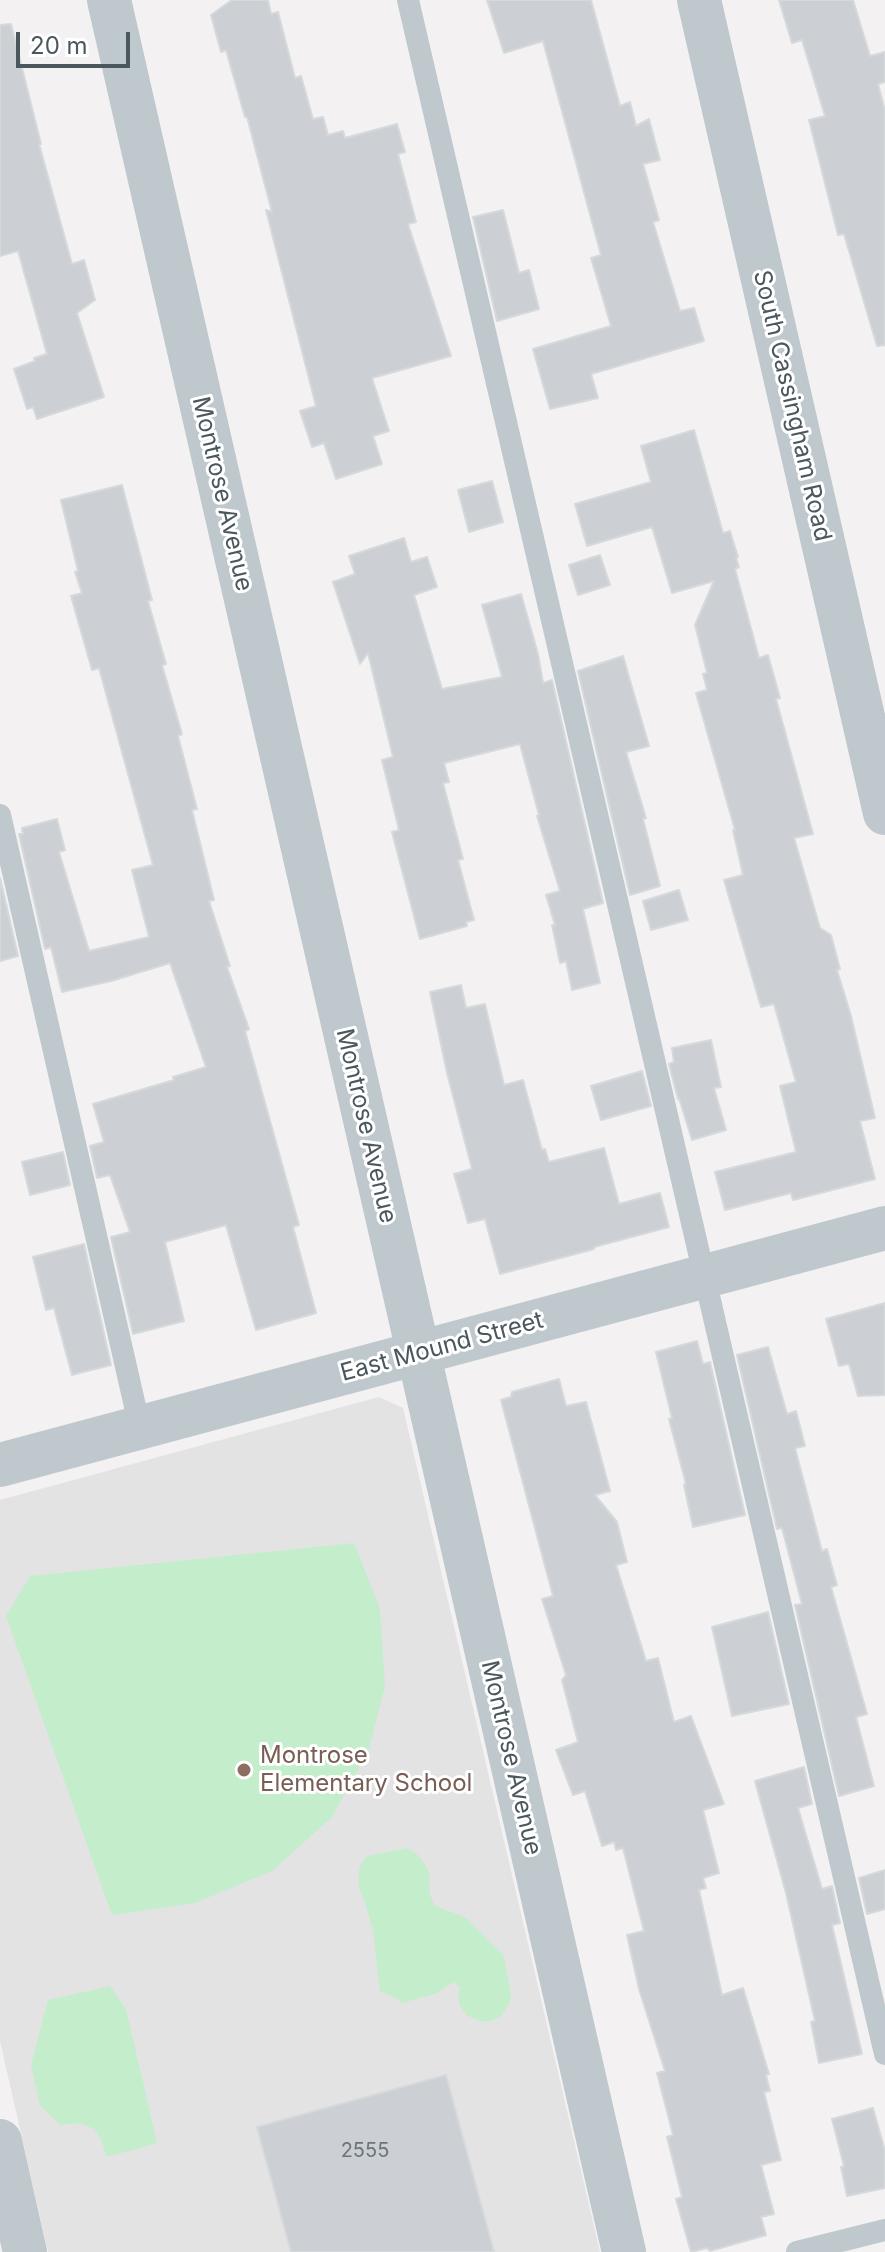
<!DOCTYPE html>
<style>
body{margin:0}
#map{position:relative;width:885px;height:2252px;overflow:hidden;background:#f3f1f2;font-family:Inter,sans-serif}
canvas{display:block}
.scale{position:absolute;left:16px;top:32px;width:114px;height:36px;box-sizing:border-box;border:4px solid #4a585e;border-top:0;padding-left:10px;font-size:24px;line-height:28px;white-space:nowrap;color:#4a585e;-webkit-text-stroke:6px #fff;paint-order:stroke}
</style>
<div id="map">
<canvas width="885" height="2252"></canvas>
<div class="scale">20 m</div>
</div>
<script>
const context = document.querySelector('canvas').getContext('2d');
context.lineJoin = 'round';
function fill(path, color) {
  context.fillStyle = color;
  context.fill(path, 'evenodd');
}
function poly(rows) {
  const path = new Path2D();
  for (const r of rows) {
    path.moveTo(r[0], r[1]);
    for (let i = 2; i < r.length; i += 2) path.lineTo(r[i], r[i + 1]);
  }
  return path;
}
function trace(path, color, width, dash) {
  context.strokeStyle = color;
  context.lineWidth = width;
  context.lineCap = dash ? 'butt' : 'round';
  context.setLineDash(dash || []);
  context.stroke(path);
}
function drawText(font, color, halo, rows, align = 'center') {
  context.font = font + ' Inter,sans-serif';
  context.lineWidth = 6;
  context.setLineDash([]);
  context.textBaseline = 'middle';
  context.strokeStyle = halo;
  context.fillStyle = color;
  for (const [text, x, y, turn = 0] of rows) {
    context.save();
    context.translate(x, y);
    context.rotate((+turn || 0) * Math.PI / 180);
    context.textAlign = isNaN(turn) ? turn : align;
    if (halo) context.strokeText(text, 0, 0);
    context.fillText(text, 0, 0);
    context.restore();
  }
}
const education = poly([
 [379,1397,403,1408,600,2252,48,2252,0,2041,0,1500]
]);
const green = poly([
 [354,1543,380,1609,385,1686,369,1749,332,1817,272,1871,195,1903,112,1915,6,1616,30,1576],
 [407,1848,418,1855,426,1866,429,1874,430,1895,435,1906,465,1917,504,1956,511,1995,510,2002,501,2016,491,2021,480,2021,468,2016,461,2008,458,1999,460,1987,454,1982,437,1993,402,2003,391,1995,380,1992,373,1931,366,1905,359,1888,358,1877,360,1866,367,1856],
 [110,1986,126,2009,157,2143,107,2157,101,2139,94,2129,80,2123,60,2125,40,2105,31,2065,48,2000]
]);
const building = poly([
 [232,0,268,0,271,14,278,12,295,78,301,76,313,119,323,117,328,135,343,131,345,138,397,124,405,152,398,154,416,222,408,224,451,356,372,378,389,431,373,436,382,464,336,479,324,443,312,447,300,411,316,406,266,210,272,212,247,117,245,117,226,50,221,52,211,15,232,0],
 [487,0,591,0,620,106,630,102,636,126,649,119,660,160,643,164,659,220,653,222,680,311,694,308,704,341,591,374,598,398,550,409,533,349,611,326,591,258,601,255,543,41,504,53,487,0],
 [779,0,853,0,870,56,885,52,885,82,878,84,885,111,885,345,877,346,844,234,838,235,809,120,825,116,802,40,792,43,779,0],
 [11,24,41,144,39,144,72,264,84,260,95,300,77,313,104,397,37,419,33,407,27,409,14,369,35,361,34,358,47,354,18,251,0,256,0,25,11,24],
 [503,210,519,273,529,270,539,309,497,321,473,217,503,210],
 [694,430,723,533,730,531,738,557,736,558,739,567,735,569,759,658,768,655,780,698,776,699,813,834,794,838,820,928,831,935,840,969,837,970,851,1016,875,1118,860,1121,875,1179,793,1200,791,1193,725,1210,715,1172,796,1152,780,1086,796,1082,774,1004,761,1007,724,880,743,875,733,830,735,830,696,693,707,690,703,674,707,673,695,625,714,581,672,593,652,527,587,546,575,504,651,482,641,446,694,430],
 [492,481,503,522,469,532,458,490,492,481],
 [122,485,152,600,148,601,166,664,162,665,182,734,178,736,197,809,192,810,214,900,209,901,230,966,227,967,249,1029,245,1031,299,1225,293,1227,316,1313,256,1330,226,1225,165,1242,184,1321,133,1334,111,1237,130,1232,110,1175,97,1178,90,1146,104,1142,93,1104,174,1080,173,1077,206,1067,170,963,111,981,62,992,51,947,45,949,19,834,23,834,22,828,57,819,65,850,59,852,89,951,149,937,132,870,153,865,99,668,92,670,71,596,82,593,75,572,78,571,61,500,122,485],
 [404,538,411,562,427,557,437,587,414,595,442,689,502,677,482,605,521,594,538,654,543,683,552,680,603,903,583,909,600,983,572,990,566,961,560,963,552,925,555,925,546,895,560,891,537,816,539,815,520,744,444,763,449,782,443,783,463,859,458,860,474,920,466,922,467,926,420,939,392,832,399,830,382,760,393,757,368,653,360,664,333,582,355,574,349,556,404,538],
 [600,555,610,585,578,595,569,565,600,555],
 [623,656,649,746,626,752,646,818,643,819,660,886,630,895,578,671,623,656],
 [0,878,18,956,0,961,0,878],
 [679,890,688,920,651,930,643,901,679,890],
 [461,985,466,1008,485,1004,504,1085,523,1080,542,1150,545,1149,549,1162,604,1148,619,1204,660,1193,669,1227,594,1247,594,1249,500,1274,485,1219,468,1223,454,1174,472,1169,447,1073,430,992,461,985],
 [711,1040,721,1087,714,1088,726,1130,692,1140,679,1098,678,1099,669,1064,674,1062,672,1048,711,1040],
 [642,1071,651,1106,601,1120,591,1086,642,1071],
 [63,1152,70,1185,30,1195,22,1162,63,1152],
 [84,1244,111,1365,72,1375,54,1308,46,1310,33,1257,84,1244],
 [885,1303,885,1395,858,1396,849,1364,839,1366,826,1319,885,1303],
 [697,1341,703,1364,710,1362,745,1515,693,1527,684,1485,686,1484,669,1419,672,1418,656,1352,697,1341],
 [768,1347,787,1414,796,1411,805,1446,795,1448,822,1551,827,1549,837,1585,831,1587,867,1714,856,1717,874,1786,839,1796,795,1605,802,1604,782,1528,777,1529,737,1355,768,1347],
 [559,1379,566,1406,586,1402,610,1491,595,1495,617,1522,627,1562,616,1565,646,1661,658,1658,674,1722,691,1716,724,1804,703,1810,719,1873,703,1878,706,1888,699,1890,722,1995,743,1988,769,2074,766,2075,770,2091,764,2092,781,2160,761,2165,774,2214,761,2217,766,2235,710,2251,707,2248,691,2252,676,2199,682,2197,667,2137,673,2135,657,2073,665,2071,639,1989,627,1935,644,1931,623,1848,616,1850,614,1842,602,1846,585,1791,573,1795,556,1750,578,1742,562,1680,566,1675,542,1599,553,1596,501,1400,511,1397,512,1392,559,1379],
 [768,1612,789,1704,732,1716,712,1627,768,1612],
 [804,1767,812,1804,798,1808,822,1889,832,1886,840,1923,832,1925,862,2054,819,2063,811,2022,815,2021,786,1893,755,1781,804,1767],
 [885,1870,885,1909,867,1914,859,1878,885,1870],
 [446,2075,494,2252,291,2252,257,2127,446,2075],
 [873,2108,885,2151,885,2188,847,2196,841,2167,844,2166,832,2119,873,2108]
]);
const service = poly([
 [408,0,885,2054],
 [0,815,140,1428],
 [797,2252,885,2230]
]);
const minor = poly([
 [109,0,624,2252],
 [699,0,885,813],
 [0,1465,885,1228],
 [0,2141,25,2252]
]);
const markers = [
 [244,1770,8,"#8d6e63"]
];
const numberNames = [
 ["2555",365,2151]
];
const streetNames = [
 ["South Cassingham Road",792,406,77],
 ["Montrose Avenue",222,494,77],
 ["Montrose Avenue",366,1126,77],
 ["East Mound Street",442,1347,-15],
 ["Montrose Avenue",511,1758,77]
];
const educationNames = [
 ["Montrose",260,1756],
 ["Elementary School",260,1784]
];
fill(education, '#e4e3e3');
fill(green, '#c4edcc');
fill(building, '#cccfd3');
trace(building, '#d6d9dc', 2);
trace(service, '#bec8cd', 22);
trace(minor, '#bec8cd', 44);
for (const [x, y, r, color] of markers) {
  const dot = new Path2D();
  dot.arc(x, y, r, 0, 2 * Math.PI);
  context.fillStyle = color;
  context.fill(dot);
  trace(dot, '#fff', 3);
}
drawText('20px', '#6a767b', null, numberNames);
drawText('24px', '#4a585e', '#fff', streetNames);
drawText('24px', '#785e54', '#fff', educationNames, 'left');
</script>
